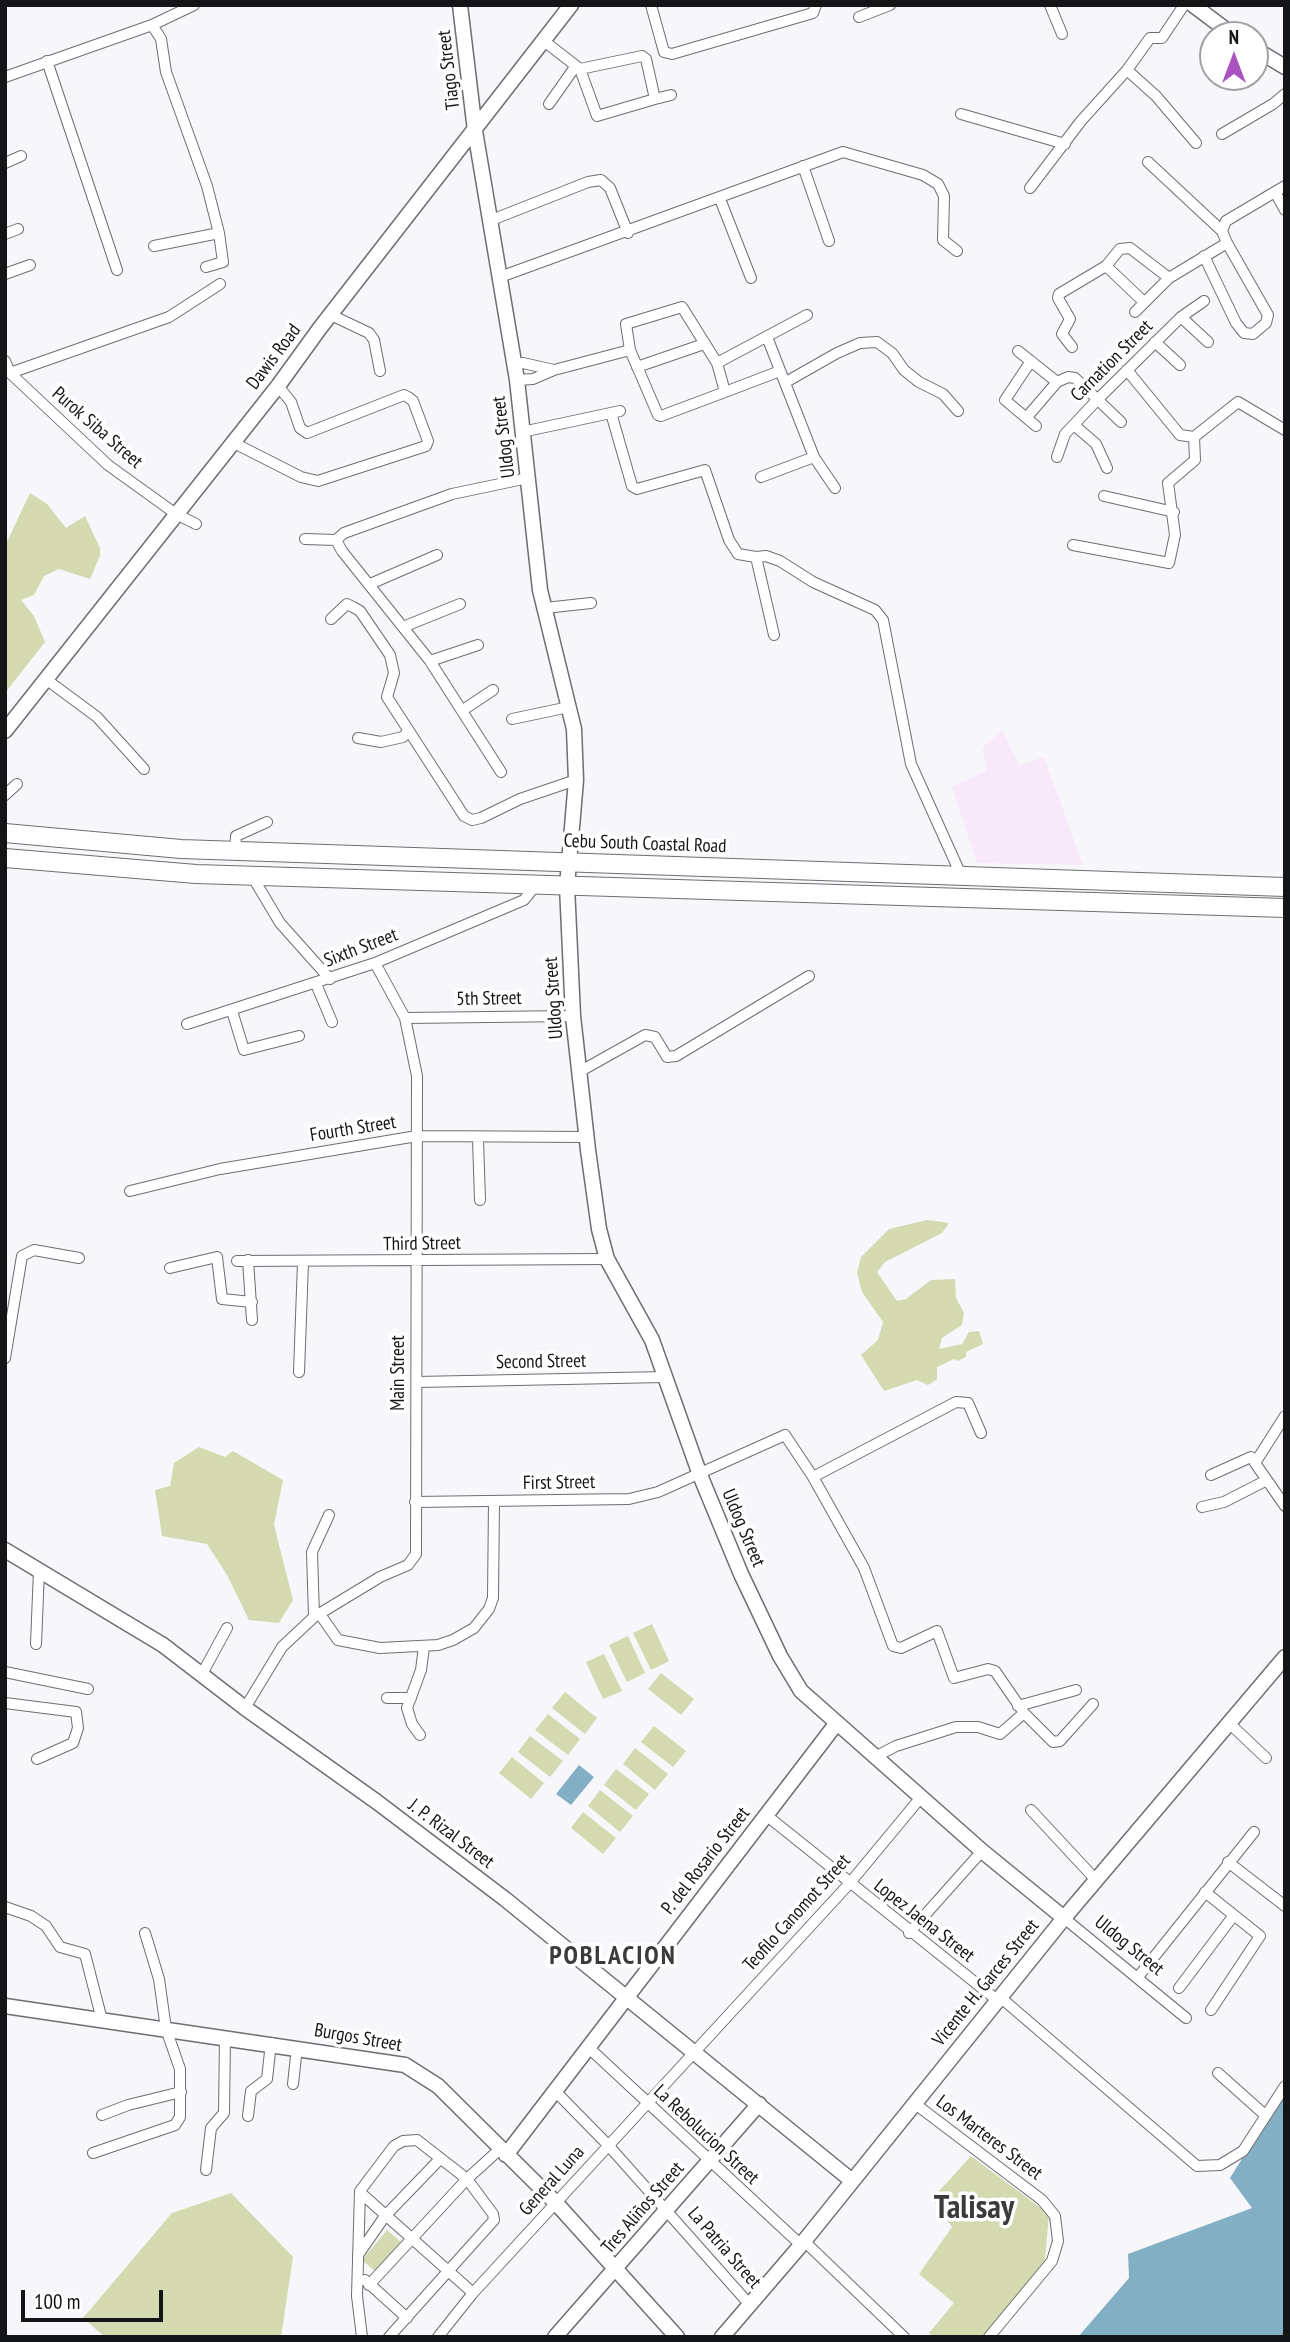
<!DOCTYPE html>
<meta charset="utf-8">
<style>
body{margin:0}
#map{position:relative;width:1290px;height:2342px;overflow:hidden;background:#f7f7fb;font-family:"PT Sans Narrow",sans-serif}
canvas{display:block}
.frame{position:absolute;inset:0;border:7px solid #141516;pointer-events:none}
.north{position:absolute;left:1199px;top:21px;width:70px;height:70px;box-sizing:border-box;background:#fff;border:2px solid #a1a1a2;border-radius:50%;rotate:0deg;font-size:19px;font-weight:700;line-height:28px;text-align:center;color:#141516}
.north::after{content:'';display:block;margin:auto;width:24px;height:32px;background:#aa53c0;clip-path:polygon(50% 0,100% 100%,50% 72%,0 100%)}
.scale{position:absolute;left:21px;top:2290px;width:142px;height:32px;box-sizing:border-box;border:4px solid #141516;border-top:0;padding-left:9px;font-size:21px;line-height:24px;white-space:nowrap;color:#141516;-webkit-text-stroke:5px #fff;paint-order:stroke}
</style>
<div id="map">
<canvas width="1290" height="2342"></canvas>
<div class="frame"></div>
<div class="north">N</div>
<div class="scale">100 m</div>
</div>
<script>
const context = document.querySelector('canvas').getContext('2d');
context.lineJoin = 'round';
function fill(path, color) {
  context.fillStyle = color;
  context.fill(path, 'evenodd');
}
function poly(rows) {
  const path = new Path2D();
  for (const r of rows) {
    path.moveTo(r[0], r[1]);
    for (let i = 2; i < r.length; i += 2) path.lineTo(r[i], r[i + 1]);
  }
  return path;
}
function trace(path, color, width, dash) {
  context.strokeStyle = color;
  context.lineWidth = width;
  context.lineCap = dash ? 'butt' : 'round';
  context.setLineDash(dash || []);
  context.stroke(path);
}
function drawText(font, color, halo, rows, align = 'center') {
  context.font = font + ' "PT Sans Narrow",sans-serif';
  context.lineWidth = 7;
  context.setLineDash([]);
  context.textBaseline = 'middle';
  context.strokeStyle = halo;
  context.fillStyle = color;
  for (const [text, x, y, turn = 0] of rows) {
    context.save();
    context.translate(x, y);
    context.rotate((+turn || 0) * Math.PI / 180);
    context.textAlign = isNaN(turn) ? turn : align;
    if (halo) context.strokeText(text, 0, 0);
    context.fillText(text, 0, 0);
    context.restore();
  }
}
const industrial = poly([
 [1002,730,1019,765,1044,757,1083,865,977,863,952,787,987,770,982,748]
]);
const green = poly([
 [30,493,47,504,66,528,85,516,100,548,100,556,90,579,59,569,44,576,34,595,21,600,34,616,45,642,5,693,5,546],
 [927,1220,949,1223,942,1233,885,1262,877,1272,897,1301,906,1299,931,1280,955,1279,956,1298,964,1313,962,1325,942,1338,939,1349,962,1344,969,1332,979,1331,983,1344,966,1352,966,1357,958,1361,954,1359,937,1367,937,1379,928,1385,917,1380,884,1391,861,1355,878,1340,883,1322,862,1292,857,1273,861,1257,889,1229],
 [199,1447,225,1457,233,1451,283,1480,274,1525,293,1600,279,1623,249,1620,227,1575,207,1544,162,1536,155,1490,170,1486,174,1463],
 [652,1624,669,1661,651,1670,633,1633],
 [628,1636,645,1673,627,1682,609,1645],
 [604,1654,622,1691,603,1699,586,1662],
 [661,1673,694,1699,681,1715,648,1689],
 [565,1692,597,1718,585,1734,552,1708],
 [548,1714,580,1739,568,1755,535,1730],
 [654,1726,686,1751,673,1767,641,1742],
 [530,1736,563,1761,550,1777,518,1752],
 [635,1748,668,1774,655,1790,623,1764],
 [512,1757,544,1783,531,1799,499,1773],
 [616,1769,649,1794,636,1810,604,1785],
 [600,1790,633,1816,620,1832,588,1806],
 [583,1812,616,1838,603,1854,571,1828],
 [971,2156,1049,2214,1045,2260,985,2337,932,2337,929,2333,954,2303,919,2274,952,2227,932,2199],
 [231,2193,293,2257,281,2337,105,2337,83,2318,172,2213],
 [387,2230,402,2243,377,2273,362,2260]
]);
const water = poly([
 [579,1765,594,1777,571,1805,556,1794],
 [1285,2090,1285,2337,1078,2337,1129,2278,1128,2254,1252,2208,1230,2178]
]);
const street = poly([
 [651,5,664,52,672,54,813,13,816,5],
 [1050,5,1062,34],
 [859,17,890,5],
 [152,25,161,39,166,72,207,186,219,233,223,262,206,267],
 [544,41,580,69,642,56,646,59,655,99,597,116,580,69],
 [47,61,117,270],
 [1127,70,1156,96,1196,143],
 [5,77,152,25,194,5],
 [655,99,671,95],
 [549,104,575,67],
 [961,114,1065,144],
 [1222,134,1273,104,1285,94],
 [1148,162,1222,231],
 [5,163,21,156],
 [803,166,829,241],
 [1030,188,1081,121,1127,70,1150,38,1162,38,1184,5],
 [1275,192,1285,210],
 [720,199,751,278],
 [489,221,588,182,601,180,610,188,628,233],
 [5,234,18,229],
 [154,246,219,233],
 [1204,256,1236,323,1244,333,1253,334,1266,323,1268,315,1227,243],
 [1106,266,1144,302],
 [5,274,30,265],
 [500,277,843,152,923,175,938,184,944,196,943,240,957,251],
 [1135,312,1169,278,1227,243,1222,231,1226,221,1285,186],
 [331,315,369,333,374,340,380,371],
 [1181,317,1208,342],
 [767,337,814,457,835,488],
 [1155,342,1180,365],
 [1072,347,1062,334,1070,319,1058,298,1059,294,1106,266,1120,249,1130,248,1169,278],
 [1018,351,1057,382],
 [5,361,10,373,108,465,176,514,196,524],
 [1031,361,1005,400,1036,426],
 [717,363,807,315],
 [514,365,523,363,554,370],
 [637,367,704,344],
 [1127,370,1180,435,1194,437],
 [10,373,169,317,220,284],
 [517,380,533,379,554,370,630,350],
 [786,382,837,353,860,343,877,342,892,353,904,370,919,382,943,394,958,411],
 [725,392,717,363,682,307,626,324,630,350,658,415,661,416,725,392,780,371],
 [611,413,632,486,637,489,705,470,729,540,738,554,756,557,774,635],
 [1027,417,1057,382,1068,377,1075,378,1121,422],
 [1074,425,1096,444,1107,468],
 [522,432,620,411],
 [232,442,301,477,318,481,426,446,428,441,413,401,408,397,404,395,307,433,300,428,291,402,278,386],
 [1057,457,1065,434,1099,398,1181,317,1204,301],
 [761,477,814,457],
 [1104,496,1174,512],
 [305,539,336,540,344,533,452,494,528,478],
 [336,540,342,551,430,661,501,772],
 [1073,545,1169,563,1175,535,1168,483,1195,460,1194,437,1238,402,1285,430],
 [756,557,766,556,780,561,813,582,875,610,883,620,911,764,961,875],
 [370,584,437,555],
 [545,608,591,603],
 [331,619,347,604,353,607,360,611,390,655,394,673,387,697,464,816,472,820,481,818,520,799,576,780],
 [403,627,460,604],
 [430,661,478,645],
 [47,680,97,717,144,769],
 [463,710,493,690],
 [512,719,569,707],
 [358,738,381,742,403,737,408,731],
 [5,795,17,784],
 [235,851,236,836,267,822],
 [252,876,280,923,330,979],
 [316,984,332,1022],
 [232,1011,244,1050,299,1036],
 [405,1018,573,1016],
 [187,1024,375,963,524,900,536,885],
 [579,1072,645,1035,655,1037,667,1057,676,1056,809,976],
 [478,1139,480,1200],
 [130,1191,220,1169,417,1136,586,1137],
 [248,1260,252,1320],
 [237,1261,607,1259],
 [170,1268,217,1257,222,1299,252,1302],
 [5,1358,22,1256,34,1250,79,1258],
 [299,1372,303,1262],
 [417,1382,665,1377],
 [1285,1416,1255,1463,1285,1506],
 [1211,1475,1251,1457],
 [813,1477,956,1402,968,1403,981,1433],
 [415,1502,629,1499,658,1492,785,1435,813,1477,864,1568,893,1646,901,1648,937,1631,954,1678,988,1669,995,1671,1024,1713,1053,1742,1060,1741,1093,1704],
 [1202,1507,1224,1502,1267,1480],
 [319,1613,338,1640,380,1648,438,1645,453,1640,474,1628,489,1609,493,1598,494,1502],
 [314,1617,312,1552,329,1515],
 [36,1644,39,1570],
 [5,1672,88,1689],
 [202,1674,227,1628],
 [387,1698,411,1698],
 [5,1703,76,1712,78,1728,73,1743,37,1759],
 [1018,1706,1076,1690],
 [245,1708,282,1647,314,1617,380,1577,408,1565,416,1554,417,1076,405,1018,375,963],
 [1229,1723,1266,1758],
 [420,1735,412,1724,407,1708,421,1670,424,1647],
 [875,1757,896,1746,956,1727,978,1727,1000,1734,1024,1713],
 [1031,1810,1096,1880],
 [766,1815,997,2000],
 [1228,1862,1285,1906],
 [1205,1892,1260,1936,1211,2010],
 [5,1907,31,1916,46,1926,60,1947,85,1954,102,2020],
 [1064,1918,1186,2018],
 [909,1933,982,1851],
 [1138,1977,1254,1832],
 [1179,1988,1234,1915],
 [1000,1997,1197,2166,1220,2165,1243,2151,1285,2086],
 [589,2048,801,2245],
 [1218,2073,1265,2115],
 [293,2084,297,2047],
 [556,2092,608,2145,750,2305],
 [914,2103,1042,2200,1055,2216,1058,2241,1052,2261,989,2337],
 [102,2115,128,2105,181,2092],
 [248,2116,251,2091,267,2079,271,2043],
 [93,2153,175,2125,180,2117,180,2069,166,2029,159,1979,145,1933],
 [206,2170,211,2128,224,2113,225,2037],
 [362,2194,473,2293],
 [804,2241,904,2337],
 [358,2255,385,2216,439,2160],
 [365,2280,407,2318],
 [369,2285,467,2179,500,2149],
 [362,2337,357,2296,360,2191,394,2146,403,2141,417,2140,467,2179,493,2214,494,2220,389,2337],
 [438,2337,473,2293,849,1884,922,1796]
]);
const secondary = poly([
 [460,5,475,131,517,380,540,590,574,729,576,780,567,886,573,1016,588,1150,599,1229,607,1259,652,1340,700,1475,741,1574,780,1656,801,1691,982,1851,1064,1918],
 [1193,5,1233,35],
 [1255,49,1285,67],
 [5,731,278,386,320,328,571,5],
 [5,1550,163,1645,245,1708,377,1802,505,1899,851,2180],
 [5,2006,405,2065,438,2086,556,2203,677,2337],
 [506,2155,836,1724],
 [555,2337,759,2104],
 [722,2337,801,2245,1064,1918,1285,1657]
]);
const highway = poly([
 [5,833,181,849,1285,887],
 [5,858,196,874,1285,908]
]);
const streetNames = [
 ["Tiago Street",449,70,-97],
 ["Dawis Road",274,357,-53],
 ["Carnation Street",1112,361,-45],
 ["Purok Siba Street",97,428,41],
 ["Uldog Street",504,437,-97],
 ["Cebu South Coastal Road",645,844,2],
 ["Sixth Street",361,948,-21],
 ["Uldog Street",554,998,-94],
 ["5th Street",489,999,-1],
 ["Fourth Street",353,1129,-9],
 ["Third Street",422,1244,-1],
 ["Second Street",541,1362,-1],
 ["Main Street",399,1373,-90],
 ["First Street",559,1483,-1],
 ["Uldog Street",743,1528,67],
 ["J. P. Rizal Street",451,1834,37],
 ["P. del Rosario Street",706,1861,-52],
 ["Teofilo Canomot Street",797,1913,-48],
 ["Lopez Jaena Street",924,1921,38],
 ["Uldog Street",1129,1946,39],
 ["Vicente H. Garces Street",986,1983,-51],
 ["Burgos Street",358,2038,10],
 ["La Rebolucion Street",706,2135,43],
 ["Los Marteres Street",989,2138,37],
 ["General Luna",552,2181,-48],
 ["Tres Aliños Street",643,2208,-49],
 ["La Patria Street",724,2248,49]
];
const districtNames = [
 ["POBLACION",613,1957]
];
const townNames = [
 ["Talisay",974,2209]
];
fill(industrial, '#f7e8fa');
fill(green, '#d4d9af');
fill(water, '#83afc4');
trace(street, '#6d6e71', 12);
trace(secondary, '#6d6e71', 17);
trace(highway, '#6d6e71', 20);
trace(street, '#fff', 10);
trace(secondary, '#fff', 14);
trace(highway, '#fff', 18);
drawText('19px', '#141516', '#fff', streetNames);
context.letterSpacing = '2px';
drawText('bold 26px', '#3a3b3d', '#fff', districtNames);
context.letterSpacing = '0px';
drawText('bold 33px', '#3a3b3d', '#fff', townNames);
</script>
